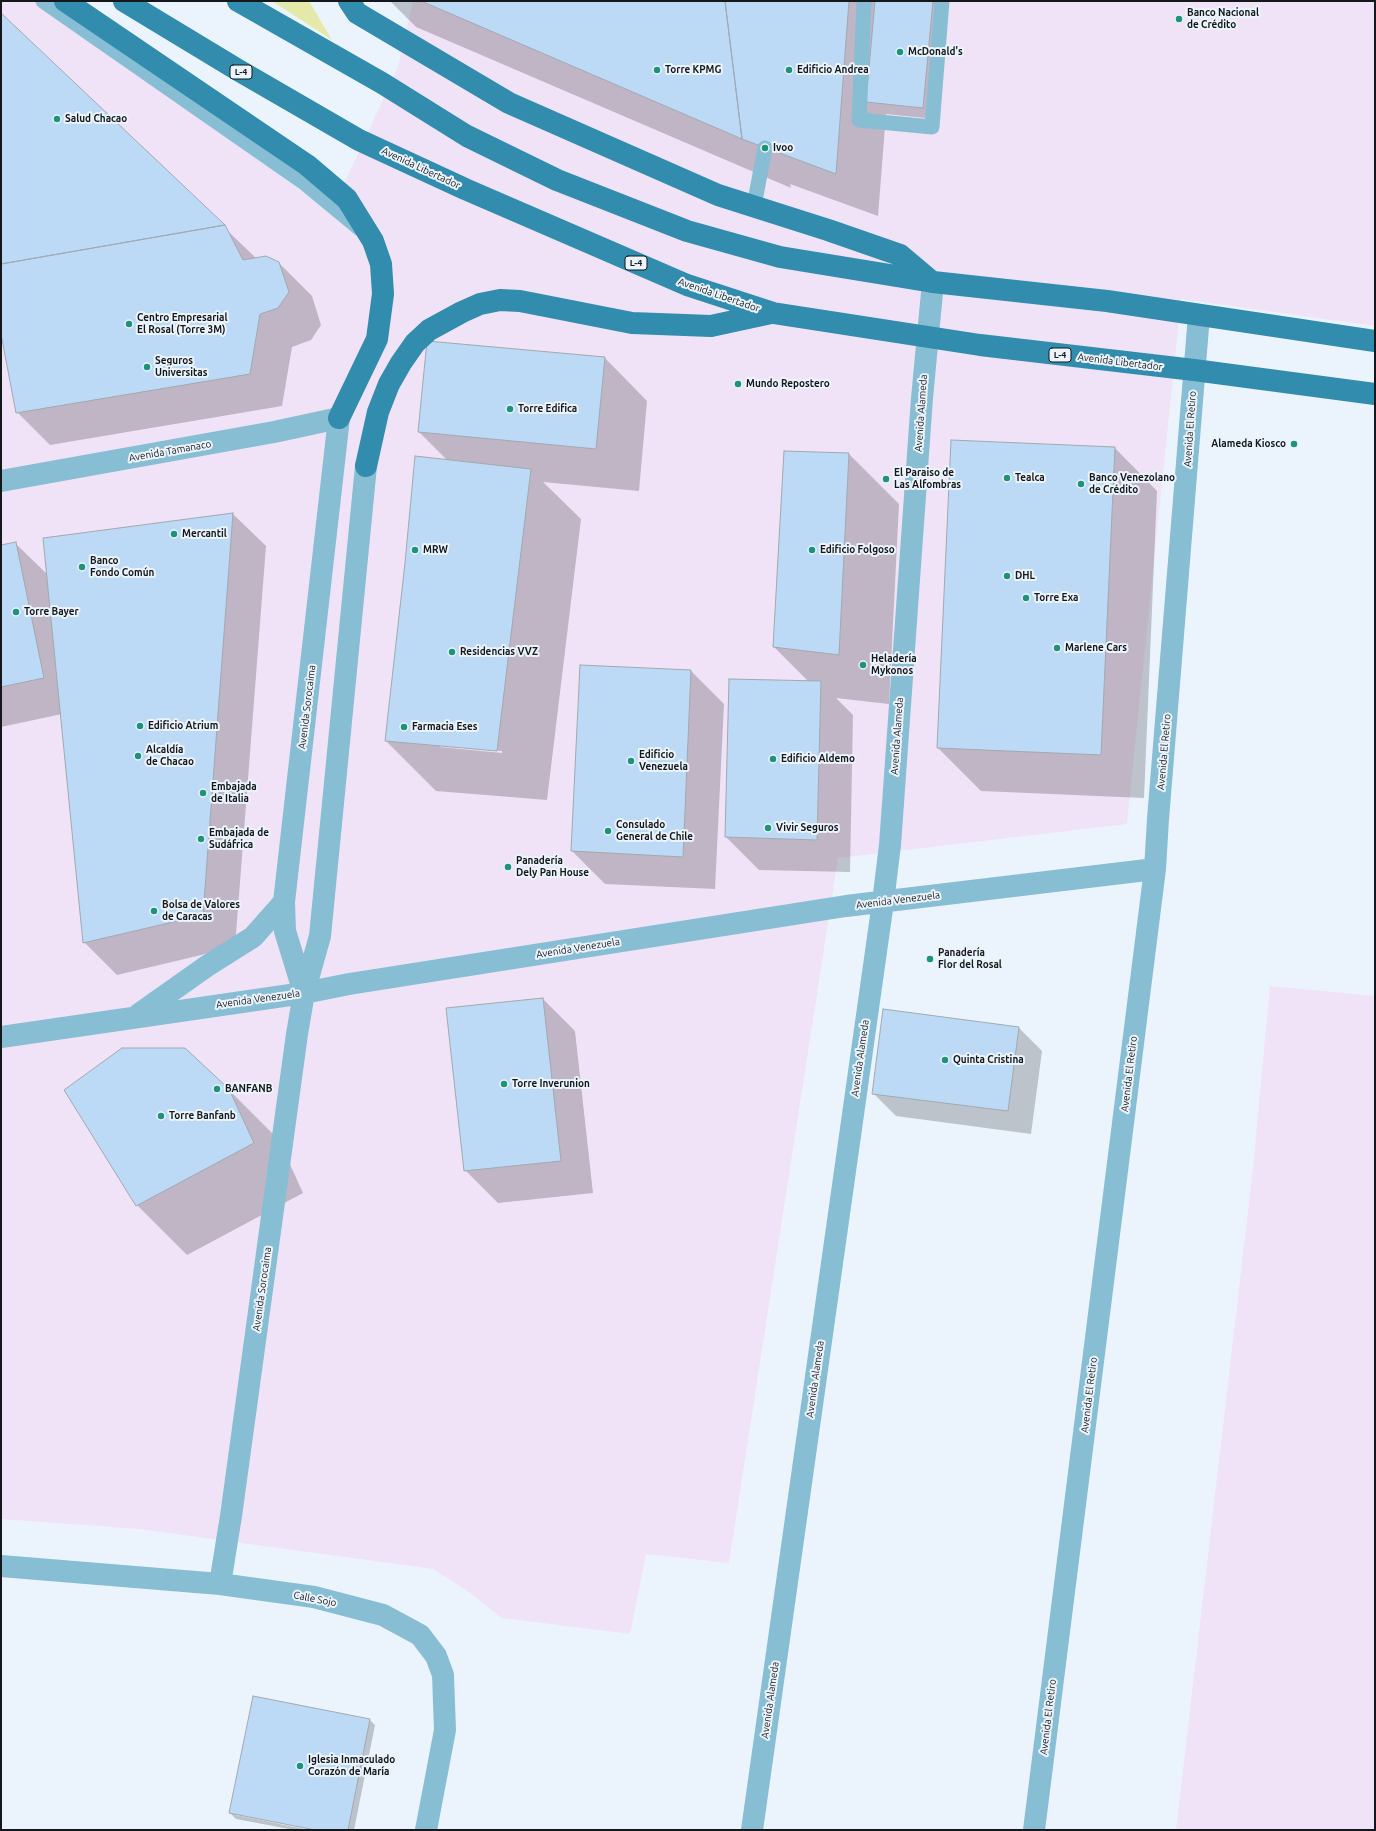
<!DOCTYPE html>
<meta charset="utf-8">
<style>
body{margin:0}
#map{position:relative;width:1376px;height:1831px;overflow:hidden;background:#ebf4fd;font-family:Ubuntu,sans-serif}
canvas{display:block}
.frame{position:absolute;inset:0;border:2px solid #15181a;pointer-events:none}
</style>
<div id="map">
<canvas width="1376" height="1831"></canvas>
<div class="frame"></div>
</div>
<script>
const context = document.querySelector('canvas').getContext('2d');
context.lineJoin = 'round';
function fill(path, color) {
  context.fillStyle = color;
  context.fill(path, 'evenodd');
}
function poly(rows) {
  const path = new Path2D();
  for (const r of rows) {
    path.moveTo(r[0], r[1]);
    for (let i = 2; i < r.length; i += 2) path.lineTo(r[i], r[i + 1]);
  }
  return path;
}
function trace(path, color, width, dash) {
  context.strokeStyle = color;
  context.lineWidth = width;
  context.lineCap = dash ? 'butt' : 'round';
  context.setLineDash(dash || []);
  context.stroke(path);
}
function drawText(font, color, halo, rows, align = 'center') {
  context.font = font + ' Ubuntu,sans-serif';
  context.lineWidth = 4;
  context.setLineDash([]);
  context.textBaseline = 'middle';
  context.strokeStyle = halo;
  context.fillStyle = color;
  for (const [text, x, y, turn = 0] of rows) {
    context.save();
    context.translate(x, y);
    context.rotate((+turn || 0) * Math.PI / 180);
    context.textAlign = isNaN(turn) ? turn : align;
    if (halo) context.strokeText(text, 0, 0);
    context.fillText(text, 0, 0);
    context.restore();
  }
}
const commercial = poly([
 [1,1,35,1,331,212,398,67,413,1,1375,1,1375,326,1181,299,1127,824,838,858,729,1563,646,1554,630,1634,502,1618,466,1590,433,1569,139,1529,1,1519],
 [1270,986,1375,996,1375,1830,1176,1830,1253,1168]
]);
const green = poly([
 [272,1,309,1,332,40]
]);
const shadow = poly([
 [390,1,946,1,935,119,886,114,878,216,790,184,791,188,416,27],
 [1,14,257,259,279,263,312,296,321,325,311,340,292,347,282,406,50,445,17,412,1,329],
 [605,358,647,401,639,491,543,482,581,519,547,800,436,791,386,741,447,460,419,432],
 [440,745,502,751,502,753,440,747],
 [1115,448,1157,491,1144,798,981,791,938,748],
 [785,452,849,454,899,504,889,704,836,698,853,715,850,872,759,870,726,837,809,682,774,647],
 [233,514,266,546,235,947,117,975,84,942,62,714,1,727,1,546,15,543,48,575,44,538],
 [581,666,691,671,724,704,715,889,605,884,572,851],
 [543,999,575,1031,593,1193,498,1203,465,1170],
 [1019,1028,1042,1051,1031,1134,896,1116,873,1093],
 [228,1089,279,1140,303,1193,187,1255,137,1205],
 [370,1720,375,1725,354,1830,320,1830,236,1813,236,1815,309,1830,294,1830,236,1819,230,1813]
]);
const building = poly([
 [421,1,725,1,742,139,421,1],
 [725,1,849,1,836,174,742,139,725,1],
 [875,1,933,1,923,108,866,102,875,1],
 [1,13,225,225,1,264,1,13],
 [225,225,243,260,266,256,279,262,289,292,278,308,260,314,250,374,16,413,1,334,1,264,225,225],
 [427,341,605,357,596,449,418,432,427,341],
 [951,440,1115,447,1101,755,937,748,951,440],
 [784,451,849,453,839,655,773,647,784,451],
 [415,456,531,469,497,751,385,741,405,563,415,456],
 [233,513,203,915,83,943,43,538,233,513],
 [16,542,44,678,1,687,1,545,16,542],
 [580,665,691,670,683,857,571,851,580,665],
 [729,679,821,681,817,840,725,837,729,679],
 [543,998,561,1161,464,1171,446,1008,543,998],
 [883,1009,1019,1027,1008,1111,872,1094,883,1009],
 [122,1048,185,1048,229,1089,254,1143,136,1206,64,1090,122,1048],
 [253,1696,370,1719,348,1830,315,1830,229,1813,253,1696]
]);
const service = poly([
 [43,1,303,182,360,229],
 [864,1,859,120,932,127,942,1],
 [754,206,765,148]
]);
const minor = poly([
 [1,481,274,432,339,418,284,902,285,931,304,993],
 [139,1014,207,966,253,937,284,902],
 [1,1037,304,993,349,984,846,906,1155,869],
 [1,1566,220,1584,314,1597,383,1615,420,1635,436,1656,443,1675,445,1730,426,1830],
 [220,1584,231,1516,297,1034,304,993,320,936,366,466],
 [752,1830,883,902,890,845,922,398,933,282],
 [1034,1830,1155,869,1158,819,1199,315]
]);
const primary = poly([
 [65,1,307,165,347,199,373,241,381,264,383,294,377,339,339,418],
 [124,1,238,70,359,140,465,189,687,285,773,313,980,345,1194,370,1375,394],
 [238,1,382,83,467,136,557,180,687,231,780,257,933,282,1107,301,1375,341],
 [349,1,357,13,509,103,718,195,828,230,900,255,932,282],
 [366,466,378,412,389,384,401,363,415,343,429,330,462,312,480,304,500,300,520,301,632,323,711,326,771,313]
]);
const markers = [
 [1179,19,4,"#1e9377"],
 [900,52,4,"#1e9377"],
 [657,70,4,"#1e9377"],
 [789,70,4,"#1e9377"],
 [57,119,4,"#1e9377"],
 [765,148,4,"#1e9377"],
 [129,324,4,"#1e9377"],
 [147,367,4,"#1e9377"],
 [738,384,4,"#1e9377"],
 [510,409,4,"#1e9377"],
 [1294,444,4,"#1e9377"],
 [1007,478,4,"#1e9377"],
 [886,479,4,"#1e9377"],
 [1081,484,4,"#1e9377"],
 [174,534,4,"#1e9377"],
 [415,550,4,"#1e9377"],
 [812,550,4,"#1e9377"],
 [82,567,4,"#1e9377"],
 [1007,576,4,"#1e9377"],
 [1026,598,4,"#1e9377"],
 [16,612,4,"#1e9377"],
 [1057,648,4,"#1e9377"],
 [452,652,4,"#1e9377"],
 [863,665,4,"#1e9377"],
 [140,726,4,"#1e9377"],
 [404,727,4,"#1e9377"],
 [138,756,4,"#1e9377"],
 [773,759,4,"#1e9377"],
 [631,761,4,"#1e9377"],
 [203,793,4,"#1e9377"],
 [768,828,4,"#1e9377"],
 [608,831,4,"#1e9377"],
 [201,839,4,"#1e9377"],
 [508,867,4,"#1e9377"],
 [154,911,4,"#1e9377"],
 [930,959,4,"#1e9377"],
 [945,1060,4,"#1e9377"],
 [504,1084,4,"#1e9377"],
 [217,1089,4,"#1e9377"],
 [161,1116,4,"#1e9377"],
 [300,1766,4,"#1e9377"]
];
const shields = [
 [241,72,22],
 [636,263,22],
 [1060,355,22]
];
const shieldNames = [
 ["L-4",241,72],
 ["L-4",636,263],
 ["L-4",1060,355]
];
const poiNames = [
 ["Banco Nacional",1187,13],
 ["de Crédito",1187,25],
 ["McDonald's",908,52],
 ["Torre KPMG",665,70],
 ["Edificio Andrea",797,70],
 ["Salud Chacao",65,119],
 ["Ivoo",773,148],
 ["Centro Empresarial",137,318],
 ["El Rosal (Torre 3M)",137,330],
 ["Seguros",155,361],
 ["Universitas",155,373],
 ["Mundo Repostero",746,384],
 ["Torre Edifica",518,409],
 ["Alameda Kiosco",1286,444,"right"],
 ["El Paraiso de",894,473],
 ["Las Alfombras",894,485],
 ["Tealca",1015,478],
 ["Banco Venezolano",1089,478],
 ["de Crédito",1089,490],
 ["Mercantil",182,534],
 ["MRW",423,550],
 ["Edificio Folgoso",820,550],
 ["Banco",90,561],
 ["Fondo Común",90,573],
 ["DHL",1015,576],
 ["Torre Exa",1034,598],
 ["Torre Bayer",24,612],
 ["Marlene Cars",1065,648],
 ["Residencias VVZ",460,652],
 ["Heladería",871,659],
 ["Mykonos",871,671],
 ["Edificio Atrium",148,726],
 ["Farmacia Eses",412,727],
 ["Alcaldía",146,750],
 ["de Chacao",146,762],
 ["Edificio",639,755],
 ["Venezuela",639,767],
 ["Edificio Aldemo",781,759],
 ["Embajada",211,787],
 ["de Italia",211,799],
 ["Consulado",616,825],
 ["General de Chile",616,837],
 ["Vivir Seguros",776,828],
 ["Embajada de",209,833],
 ["Sudáfrica",209,845],
 ["Panadería",516,861],
 ["Dely Pan House",516,873],
 ["Bolsa de Valores",162,905],
 ["de Caracas",162,917],
 ["Panadería",938,953],
 ["Flor del Rosal",938,965],
 ["Quinta Cristina",953,1060],
 ["Torre Inverunion",512,1084],
 ["BANFANB",225,1089],
 ["Torre Banfanb",169,1116],
 ["Iglesia Inmaculado",308,1760],
 ["Corazón de María",308,1772]
];
const streetNames = [
 ["Avenida Libertador",421,168,25],
 ["Avenida Libertador",719,295,19],
 ["Avenida Libertador",1120,362,7],
 ["Avenida Alameda",921,413,-86],
 ["Avenida El Retiro",1190,429,-86],
 ["Avenida Tamanaco",170,451,-10],
 ["Avenida Sorocaima",307,707,-83],
 ["Avenida Alameda",897,736,-86],
 ["Avenida El Retiro",1164,752,-85],
 ["Avenida Venezuela",898,900,-7],
 ["Avenida Venezuela",578,948,-9],
 ["Avenida Venezuela",258,999,-8],
 ["Avenida Alameda",860,1058,-82],
 ["Avenida El Retiro",1129,1074,-83],
 ["Avenida Sorocaima",262,1289,-82],
 ["Avenida Alameda",815,1379,-82],
 ["Avenida El Retiro",1089,1395,-83],
 ["Calle Sojo",315,1599,11],
 ["Avenida Alameda",770,1700,-82],
 ["Avenida El Retiro",1048,1717,-83]
];
fill(commercial, '#f0e3f7');
fill(green, '#e4e9aa');
fill(shadow, '#0003');
fill(building, '#bcd9f5');
trace(building, '#a2a9b1', 1);
trace(service, '#88bed4', 15);
trace(minor, '#88bed4', 22);
trace(primary, '#318cad', 22);
for (const [x, y, r, color] of markers) {
  const dot = new Path2D();
  dot.arc(x, y, r, 0, 2 * Math.PI);
  context.fillStyle = color;
  context.fill(dot);
  trace(dot, '#ebf4fd', 1.5);
}
for (const [x, y, w] of shields) {
  const box = new Path2D();
  box.roundRect(x - w / 2, y - 7, w, 14, 3);
  context.fillStyle = '#ebf4fd';
  context.fill(box);
  trace(box, '#15181a', 1);
}
drawText('bold 9px', '#15181a', null, shieldNames);
drawText('bold 10px', '#15181a', '#ebf4fd', poiNames, 'left');
drawText('10px', '#15181a', '#ebf4fd', streetNames);
</script>
